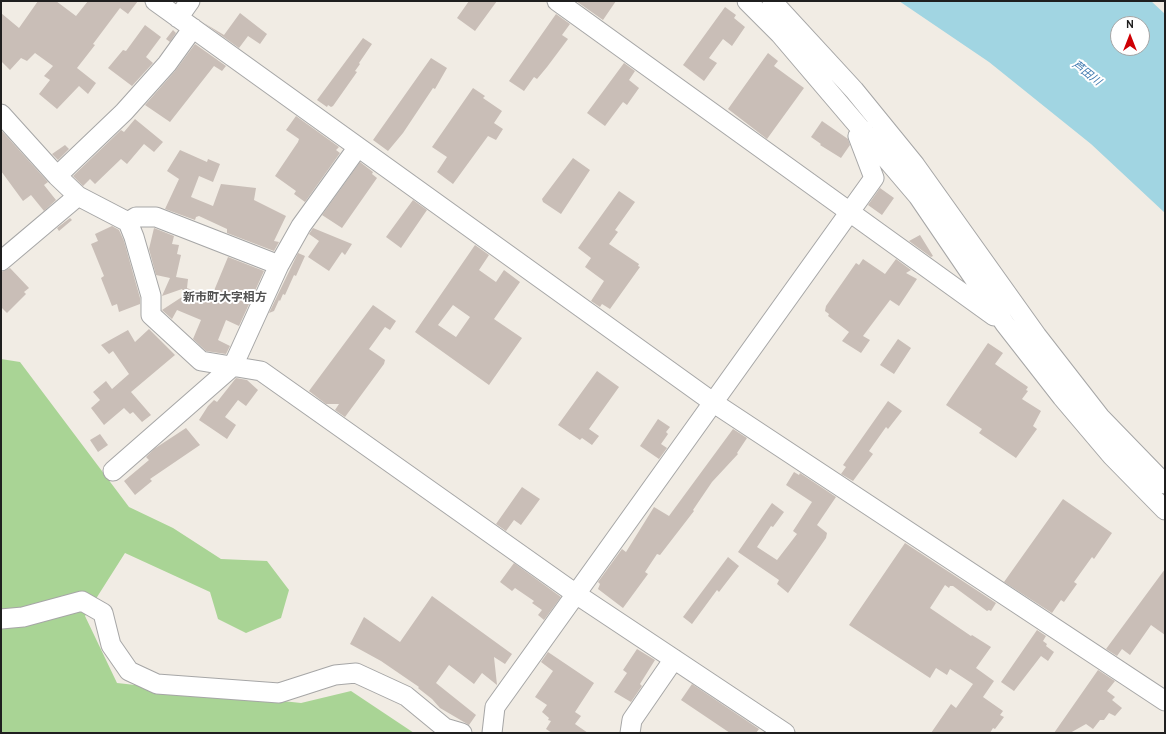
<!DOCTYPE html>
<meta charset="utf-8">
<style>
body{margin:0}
#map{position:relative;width:1166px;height:734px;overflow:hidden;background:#f1ece4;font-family:Overpass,sans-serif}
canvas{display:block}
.frame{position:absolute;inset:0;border:2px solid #1f1f1f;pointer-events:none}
.north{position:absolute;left:1110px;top:16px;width:40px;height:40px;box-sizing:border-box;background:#fff;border:1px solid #a5a5a5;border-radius:50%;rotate:0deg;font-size:11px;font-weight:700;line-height:16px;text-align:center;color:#1f1f1f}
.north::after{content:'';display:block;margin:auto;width:14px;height:18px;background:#ce0005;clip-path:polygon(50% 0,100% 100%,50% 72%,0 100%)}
</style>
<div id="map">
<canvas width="1166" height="734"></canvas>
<div class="frame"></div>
<div class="north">N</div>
</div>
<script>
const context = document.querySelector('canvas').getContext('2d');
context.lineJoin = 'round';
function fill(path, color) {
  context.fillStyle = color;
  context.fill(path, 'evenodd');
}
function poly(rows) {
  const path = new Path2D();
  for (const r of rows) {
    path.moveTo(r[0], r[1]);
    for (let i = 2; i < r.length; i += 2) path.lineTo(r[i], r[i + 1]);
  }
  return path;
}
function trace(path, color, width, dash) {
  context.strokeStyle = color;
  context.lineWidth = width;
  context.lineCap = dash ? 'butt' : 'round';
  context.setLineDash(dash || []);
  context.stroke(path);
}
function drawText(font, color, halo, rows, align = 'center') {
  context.font = font + ' Overpass,"Noto Sans JP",sans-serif';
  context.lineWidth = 4;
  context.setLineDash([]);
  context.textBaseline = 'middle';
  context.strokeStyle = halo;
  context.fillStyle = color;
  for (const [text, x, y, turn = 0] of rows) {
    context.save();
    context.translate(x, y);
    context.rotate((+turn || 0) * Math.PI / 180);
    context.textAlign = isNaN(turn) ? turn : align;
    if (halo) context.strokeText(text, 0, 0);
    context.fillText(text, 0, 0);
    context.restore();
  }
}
const forest = poly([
 [1,359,20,362,129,507,173,528,221,559,267,561,289,590,281,618,246,633,218,619,210,592,125,553,85,616,117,683,301,703,351,691,414,733,1,733]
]);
const water = poly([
 [899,1,1151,1,1165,14,1165,213,1091,144,989,62],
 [1118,24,1142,24,1142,48,1118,48]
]);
const building = poly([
 [38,1,56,1,76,16,88,1,138,1,128,14,120,8,93,44,95,45,77,68,96,83,88,94,79,86,57,109,39,94,50,80,44,76,53,66,35,53,27,61,21,58,10,70,1,61,1,13,19,28],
 [469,1,497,1,475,31,457,18],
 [576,1,616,1,603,20],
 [725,7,736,15,734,18,745,27,732,46,723,39,709,58,717,63,704,81,683,65],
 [240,13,267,34,260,44,248,36,239,48,204,23,224,35],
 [556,14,570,24,562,35,568,39,547,67,537,79,534,77,524,91,509,81],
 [145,25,161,37,146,57,153,63,132,86,108,68,123,50,126,51],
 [173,30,176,33,170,42,166,39],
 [363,38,372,44,359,63,360,64,355,71,357,72,333,106,331,107,328,105,327,107,317,100],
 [195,44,226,66,222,71,214,66,170,122,145,105,175,71],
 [768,53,778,61,774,66,804,88,767,139,728,109],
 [431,58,447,68,435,89,433,88,403,133,388,151,373,140],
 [624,63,635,71,629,80,639,88,627,105,623,102,605,126,587,113],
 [473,88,485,96,483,98,502,111,494,123,503,129,496,140,488,136,453,184,437,172,447,157,432,147],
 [296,116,339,147,336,150,340,153,305,202,294,194,296,191,275,176,298,142,299,139,286,130],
 [135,119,163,142,154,152,144,144,127,164,121,159,95,184,90,179,83,186,73,176,121,130,124,132],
 [822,121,848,139,850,145,841,158,820,145,821,144,811,137],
 [1,130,48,182,44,185,56,200,44,211,31,195,23,201,1,171],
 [65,145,69,149,58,160,52,154],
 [180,150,207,162,208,159,220,164,213,182,199,176,191,197,213,206,221,184,256,188,254,200,286,216,274,241,279,242,274,251,227,233,227,229,199,216,196,217,195,220,165,209,179,179,167,171],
 [573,158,590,170,561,214,543,202,542,199],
 [360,162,373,172,372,174,377,178,342,228,322,215],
 [880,188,894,198,882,215,868,205],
 [619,191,635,202,615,230,618,232,609,244,639,264,638,266,640,267,610,309,602,304,600,307,591,301,604,281,585,267,591,258,578,248],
 [413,200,427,210,401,248,386,237],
 [70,218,72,220,59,231,57,228],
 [112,226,119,230,124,241,140,298,140,304,119,312,117,304,112,306,101,278,104,276,91,244,98,241,95,234],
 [154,228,174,236,172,244,179,245,177,254,181,255,176,277,188,279,187,288,211,298,228,257,264,271,239,326,226,320,218,340,230,346,226,354,206,351,193,339,201,320,177,310,172,319,162,310,185,295,182,289,162,296,170,278,156,275,149,249],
 [313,228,352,244,345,255,342,252,329,271,308,257,319,241,309,234],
 [920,235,933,256,931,257,909,241],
 [475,245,489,255,479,270,496,282,504,270,520,282,494,319,522,338,489,385,415,332],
 [453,305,470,317,456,337,438,325],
 [298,253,305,256,296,276,294,275,285,295,283,294,280,301,279,300,274,311,269,313],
 [863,259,885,274,896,259,911,270,906,273,917,279,899,306,890,300,863,336,870,340,861,353,842,341,849,332,828,316,829,314,825,311,826,306,856,263,859,265],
 [10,268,29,288,24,292,26,294,7,313,1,307,1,272],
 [373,305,396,321,390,330,385,327,369,349,385,360,384,364,345,417,335,410,339,404,326,404,309,391],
 [149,329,175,355,131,392,151,415,142,422,133,412,130,414,124,408,104,425,91,408,100,400,93,392,106,381,112,389,129,374,113,351,109,354,101,345,128,330,135,342],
 [898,339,911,348,894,374,880,365],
 [988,343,1003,353,995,364,1028,387,1026,390,1028,391,1022,399,1041,411,1033,426,1037,429,1016,458,979,433,982,429,946,405],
 [597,371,619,387,589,429,599,436,592,445,582,438,580,440,558,425],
 [236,378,247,380,258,390,246,406,238,400,225,417,236,425,227,439,199,420,208,406,214,400,217,402],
 [888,401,902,411,888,429,886,427,869,451,873,454,853,481,841,474,846,467,843,465],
 [658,419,670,427,666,432,668,434,661,444,667,448,659,459,640,446],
 [186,428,200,445,150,479,152,481,135,495,124,481,149,460,146,457,154,449],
 [733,429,747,438,737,453,738,454,712,482,693,510,694,511,660,555,657,554,645,572,648,574,623,608,598,589,600,584,598,582,622,549,626,552,654,507,669,516],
 [100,434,108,445,98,452,90,440],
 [794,472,799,475,800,473,836,497,817,525,827,533,826,538,788,593,777,584,779,580,738,552,772,503,784,512,773,527,771,526,757,547,777,560,797,534,793,531,812,502,786,485],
 [522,487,540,499,521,525,514,520,506,531,496,524],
 [1063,499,1112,533,1094,559,1092,557,1074,582,1077,584,1064,602,1061,600,1052,613,1004,582],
 [905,543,996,603,991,611,989,610,987,611,953,586,950,586,949,588,945,585,930,608,971,636,972,635,991,647,976,668,994,681,983,697,1003,711,1000,715,1004,717,995,729,993,728,990,733,931,733,951,704,956,708,973,684,950,669,947,675,936,668,930,678,849,625],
 [728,557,739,566,719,592,717,590,692,624,683,617],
 [514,563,561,597,544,620,538,615,542,610,532,603,534,601,515,588,512,591,500,582],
 [1165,569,1165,635,1151,625,1130,655,1122,649,1117,656,1106,649],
 [432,596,512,654,505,664,494,657,497,685,482,673,474,684,449,665,436,683,476,715,469,725,440,708,432,699,418,688,419,687,381,661,350,644,364,617,400,642],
 [1037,630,1046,636,1043,641,1047,644,1046,646,1054,652,1048,661,1041,656,1014,691,1001,682],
 [637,649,655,660,640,684,642,686,631,702,614,692,627,673,623,670],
 [548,652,594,683,575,712,581,716,575,724,588,733,552,733,546,729,551,721,548,720,549,718,542,712,547,705,535,697,553,671,541,662],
 [1098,670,1115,681,1107,691,1115,697,1112,700,1122,708,1115,716,1109,713,1104,720,1100,720,1093,729,1086,724,1070,733,1054,733],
 [692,684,759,729,756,733,730,733,681,700]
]);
const minor = poly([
 [155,1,714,403,1165,701],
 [557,1,994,316],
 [747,1,780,34,918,196,1005,324,1062,397,1112,456,1165,510],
 [772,1,854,90,915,165,1037,336,1100,417,1165,484],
 [178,18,190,1],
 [1,114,57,176,78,196,128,222,134,237,151,296,151,315,201,361,261,371,576,594,785,733],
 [57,176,124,112,167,64,193,28],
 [128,222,136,217,156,217,279,265],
 [1,261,78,196],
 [113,471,233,366,279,265,301,226,358,147],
 [1,619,23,617,82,601,103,613,111,645,129,671,157,684,279,693,335,675,356,673,406,696,445,728,462,733],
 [492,733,495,707,874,178,858,136,863,130],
 [630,733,632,720,674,659]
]);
const waterNames = [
 ["芦田川",1086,74,38]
];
const quarterNames = [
 ["新市町大字相方",225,299]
];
fill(forest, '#a9d495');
fill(water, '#a1d5e2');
fill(building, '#c9beb7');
trace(minor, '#a6a6a6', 21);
trace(minor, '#fff', 19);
drawText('italic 11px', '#407ab0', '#fff', waterNames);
drawText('bold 12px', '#525252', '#fff', quarterNames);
</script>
